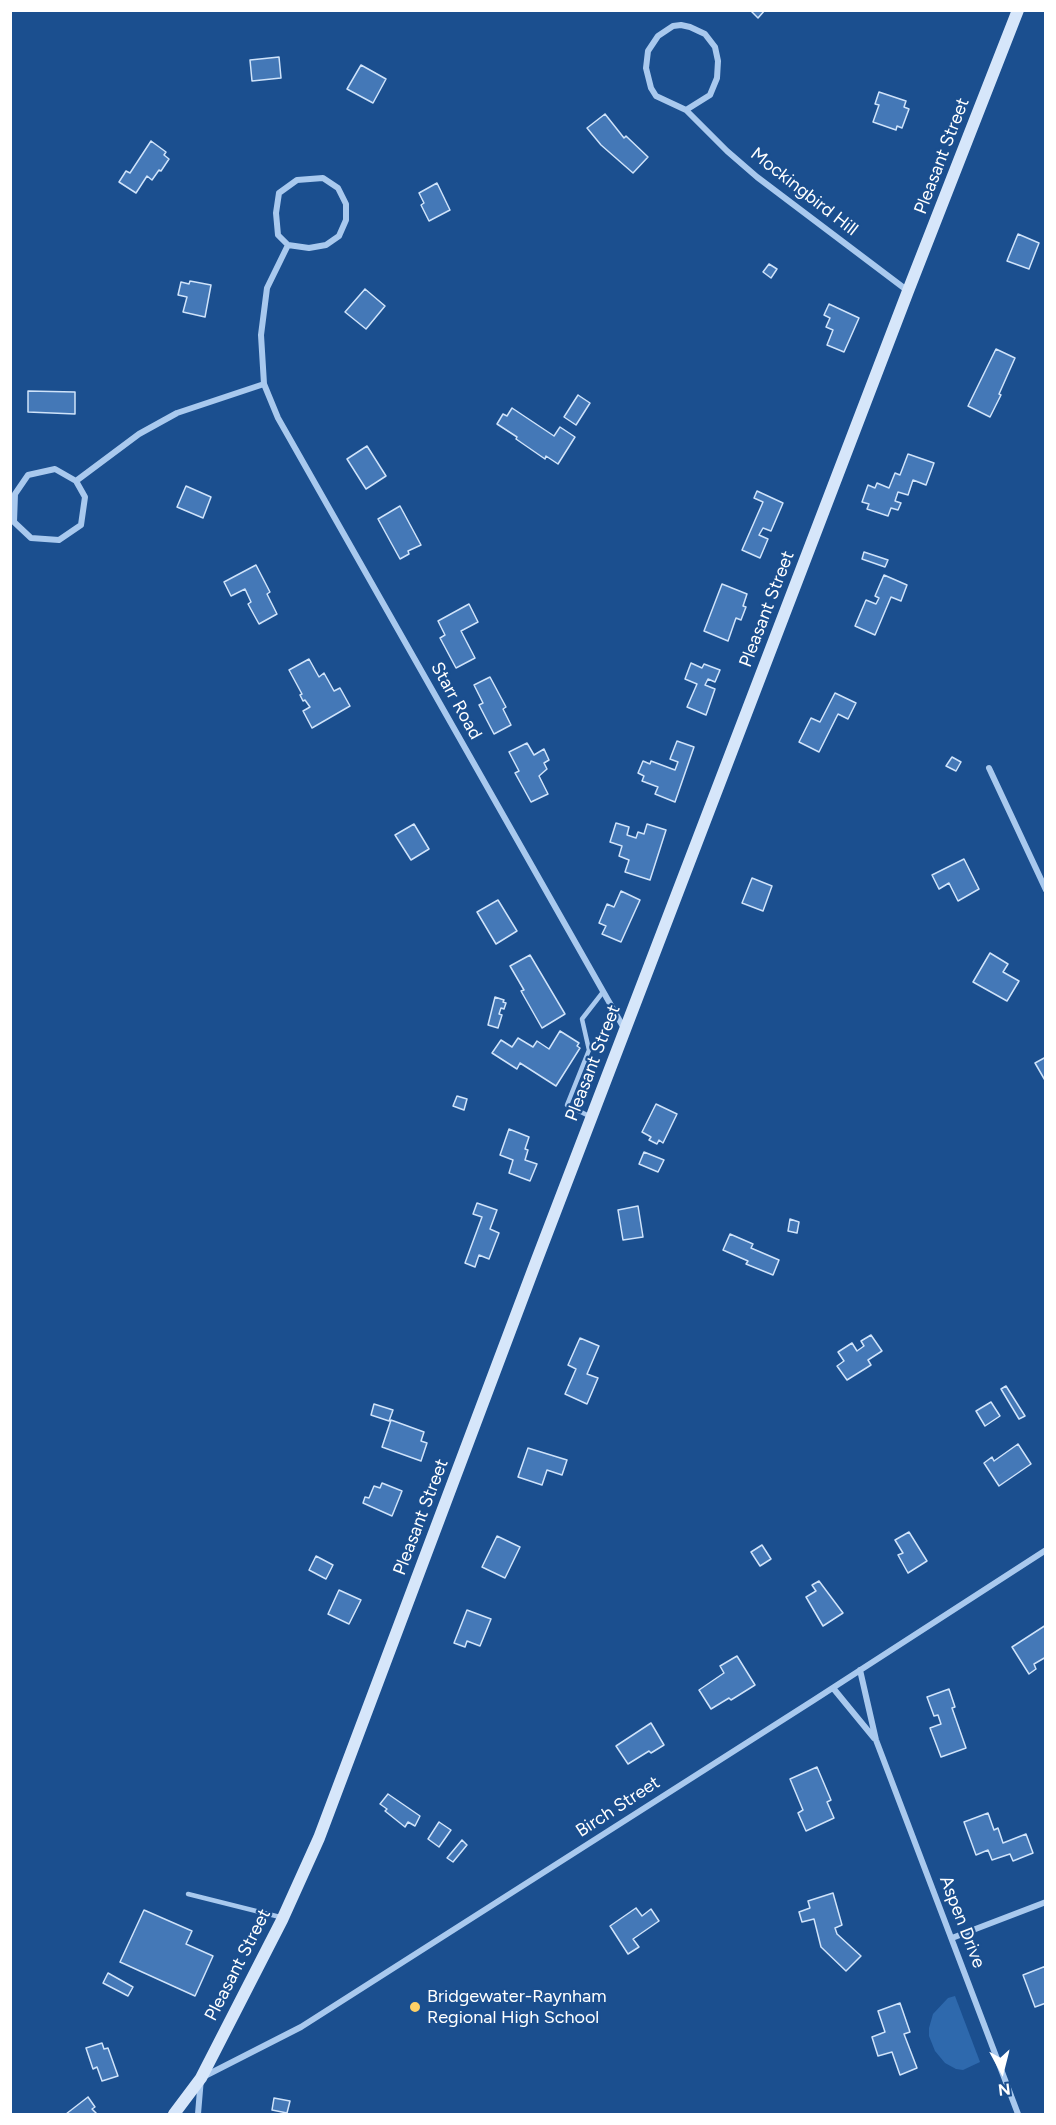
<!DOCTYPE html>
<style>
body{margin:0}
#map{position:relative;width:1056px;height:2125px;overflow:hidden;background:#1b4f8f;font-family:Figtree,sans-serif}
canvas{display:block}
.frame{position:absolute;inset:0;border:12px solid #fff;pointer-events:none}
.north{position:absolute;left:972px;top:2041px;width:60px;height:60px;-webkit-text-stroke:4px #1b4f8f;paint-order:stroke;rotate:173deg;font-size:16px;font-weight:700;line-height:24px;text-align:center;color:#fff}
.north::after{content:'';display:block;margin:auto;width:21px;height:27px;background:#fff;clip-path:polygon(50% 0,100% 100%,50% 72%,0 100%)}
</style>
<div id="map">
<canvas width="1056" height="2125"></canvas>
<div class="frame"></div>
<div class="north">N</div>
</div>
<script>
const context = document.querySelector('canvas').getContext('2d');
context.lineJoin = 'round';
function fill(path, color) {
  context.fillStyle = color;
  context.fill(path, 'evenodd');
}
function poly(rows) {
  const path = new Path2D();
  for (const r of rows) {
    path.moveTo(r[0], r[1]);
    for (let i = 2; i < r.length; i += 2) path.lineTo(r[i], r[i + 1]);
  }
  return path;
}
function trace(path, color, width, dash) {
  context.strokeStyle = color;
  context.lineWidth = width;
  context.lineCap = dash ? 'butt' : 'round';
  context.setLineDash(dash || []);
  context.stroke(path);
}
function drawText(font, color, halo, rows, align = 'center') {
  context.font = font + ' Figtree,sans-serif';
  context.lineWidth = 4.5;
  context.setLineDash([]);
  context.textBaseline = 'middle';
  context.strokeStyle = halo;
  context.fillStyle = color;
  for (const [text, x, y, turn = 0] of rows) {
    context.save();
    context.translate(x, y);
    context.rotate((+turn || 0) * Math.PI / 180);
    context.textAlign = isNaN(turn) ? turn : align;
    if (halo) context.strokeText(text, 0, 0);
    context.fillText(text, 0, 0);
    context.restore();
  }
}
const green = poly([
 [955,1996,980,2062,963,2070,956,2069,945,2063,935,2051,929,2036,929,2028,933,2014,948,1998]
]);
const building = poly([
 [750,10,765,10,758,18,750,10],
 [279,57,281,78,252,81,250,60,279,57],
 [361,65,386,79,373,103,347,89,361,65],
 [879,92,906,101,904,107,909,109,902,128,897,126,896,130,873,122,879,105,875,104,879,92],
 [605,114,624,138,626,136,648,157,633,173,601,145,587,128,605,114],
 [151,141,166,152,164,155,169,159,161,171,159,170,152,180,147,176,136,193,119,182,126,171,130,173,151,141],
 [437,183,450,210,429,221,421,205,424,203,419,193,437,183],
 [1018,234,1039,243,1029,269,1007,261,1018,234],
 [769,264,777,269,771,278,763,272,769,264],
 [190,281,211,285,205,317,183,312,187,297,178,295,181,282,189,284,190,281],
 [365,289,385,306,366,329,345,312,365,289],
 [829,304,859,318,844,352,827,345,833,330,826,327,830,318,824,315,829,304],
 [996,349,1015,358,999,394,1001,395,990,417,968,406,996,349],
 [28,391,75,392,75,414,28,412,28,391],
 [578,395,590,403,576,425,564,417,578,395],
 [512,408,554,436,560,427,575,437,558,464,546,456,545,459,516,439,517,437,497,424,503,414,507,416,512,408],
 [367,446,386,476,366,489,347,459,367,446],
 [908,454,934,463,926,485,913,480,908,495,898,492,895,501,901,503,898,510,891,508,888,516,867,509,869,504,862,502,868,485,875,488,877,483,889,488,895,473,900,475,908,454],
 [186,486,211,497,203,518,177,507,186,486],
 [757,491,783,503,771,531,763,528,759,535,768,539,760,558,742,550,763,502,754,498,757,491],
 [400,506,421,545,408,551,409,554,400,559,378,519,400,506],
 [864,552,888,560,885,567,862,559,864,552],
 [256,565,270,592,267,594,277,614,259,624,248,604,251,602,245,589,231,596,224,582,256,565],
 [884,575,907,585,901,601,891,597,875,635,855,626,866,600,876,604,879,598,875,596,884,575],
 [722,584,747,594,743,606,746,607,741,620,736,618,728,641,704,631,722,584],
 [469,604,478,622,461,631,475,658,456,668,440,638,445,635,438,621,469,604],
 [309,659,319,677,324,673,334,691,340,688,350,706,312,728,303,711,310,707,305,700,303,701,300,695,302,694,289,670,309,659],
 [691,663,702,668,704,664,720,670,715,682,708,679,705,685,715,689,706,715,687,707,697,684,685,679,691,663],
 [490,677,506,707,503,709,511,725,494,734,479,705,483,703,474,685,490,677],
 [835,693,856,703,848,719,838,714,819,752,799,742,811,718,820,722,835,693],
 [677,741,694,747,675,802,655,794,658,787,642,781,644,776,638,773,643,761,650,764,651,761,675,770,678,762,670,759,677,741],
 [527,743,534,755,544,749,549,760,544,763,547,769,539,776,548,794,531,802,515,773,519,771,509,752,527,743],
 [952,757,961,762,956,771,946,766,952,757],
 [616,823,629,827,627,835,636,838,638,832,644,834,647,824,666,830,650,880,625,872,629,860,619,856,622,846,610,842,616,823],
 [414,824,429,849,411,860,395,835,414,824],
 [964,859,979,889,958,901,949,883,939,889,932,875,964,859],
 [752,878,772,886,763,911,742,903,752,878],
 [621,891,640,900,621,942,602,934,606,926,599,923,607,904,614,907,621,891],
 [498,900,517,931,496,944,477,912,498,900],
 [990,953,1008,964,1003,972,1019,981,1007,1001,973,982,990,953],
 [530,955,565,1014,542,1028,521,991,524,990,510,966,530,955],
 [495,997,504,1000,503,1002,506,1003,504,1009,501,1008,499,1014,502,1015,498,1028,488,1025,495,997],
 [560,1031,579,1043,577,1046,580,1048,556,1086,520,1063,517,1069,492,1053,501,1040,512,1047,518,1038,533,1047,537,1041,549,1049,560,1031],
 [1046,1057,1046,1082,1035,1063,1046,1057],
 [457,1096,467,1099,464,1110,453,1106,457,1096],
 [656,1104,677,1114,663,1143,659,1140,657,1144,649,1140,651,1137,642,1132,656,1104],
 [509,1129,529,1137,525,1149,528,1150,525,1160,537,1164,530,1181,509,1173,513,1160,500,1155,509,1129],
 [644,1152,664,1160,658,1172,639,1164,644,1152],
 [477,1203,497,1210,490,1229,499,1233,489,1259,479,1255,475,1267,465,1263,482,1217,473,1214,477,1203],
 [638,1206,643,1237,623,1240,618,1210,638,1206],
 [790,1219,799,1222,797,1233,788,1231,790,1219],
 [730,1234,753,1244,751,1248,779,1260,773,1275,746,1264,748,1261,723,1250,730,1234],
 [871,1335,882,1351,868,1360,871,1365,847,1380,837,1366,844,1361,838,1352,852,1343,857,1351,864,1346,861,1341,871,1335],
 [580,1338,599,1346,587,1374,598,1378,587,1404,565,1394,576,1369,568,1365,580,1338],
 [1006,1386,1025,1416,1019,1419,1001,1389,1006,1386],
 [991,1402,1000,1416,985,1426,976,1411,991,1402],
 [374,1404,393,1410,389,1421,371,1415,374,1404],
 [391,1420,424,1432,421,1441,427,1443,421,1461,382,1447,391,1420],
 [1018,1444,1031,1464,999,1486,984,1463,992,1457,994,1461,1018,1444],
 [528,1448,567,1460,562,1475,547,1470,542,1485,518,1477,528,1448],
 [382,1483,402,1491,392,1516,363,1503,365,1497,369,1498,374,1486,380,1488,382,1483],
 [909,1532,927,1561,908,1573,898,1555,903,1553,895,1540,909,1532],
 [497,1536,520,1547,505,1578,482,1567,497,1536],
 [762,1545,771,1559,760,1566,751,1552,762,1545],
 [316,1556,333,1565,326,1579,309,1570,316,1556],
 [819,1581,843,1613,823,1626,806,1597,816,1591,812,1585,819,1581],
 [339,1590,361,1600,349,1624,328,1614,339,1590],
 [467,1610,491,1619,480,1646,467,1641,465,1647,454,1643,467,1610],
 [1046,1625,1046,1657,1034,1664,1036,1669,1029,1674,1012,1647,1046,1625],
 [737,1656,755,1685,731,1700,729,1698,711,1709,699,1690,724,1673,720,1666,737,1656],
 [949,1689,955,1707,952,1708,966,1748,941,1757,930,1728,941,1724,938,1715,934,1716,927,1697,949,1689],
 [651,1723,664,1745,651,1753,649,1751,628,1764,616,1746,651,1723],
 [817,1767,831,1800,827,1802,834,1818,806,1831,798,1813,803,1810,790,1779,817,1767],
 [388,1794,420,1816,415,1826,408,1822,405,1827,385,1811,387,1809,380,1804,388,1794],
 [988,1813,994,1830,998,1828,1003,1843,1026,1834,1033,1853,1013,1861,1010,1854,992,1860,988,1850,976,1855,964,1822,988,1813],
 [439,1822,451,1830,439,1847,428,1839,439,1822],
 [462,1840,467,1845,453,1862,447,1858,462,1840],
 [833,1893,842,1925,835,1928,837,1934,861,1956,846,1971,821,1947,814,1919,802,1922,799,1912,810,1908,808,1901,833,1893],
 [636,1908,642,1916,651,1909,659,1921,633,1939,639,1947,628,1954,610,1926,636,1908],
 [144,1910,192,1931,186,1944,213,1956,195,1996,120,1962,144,1910],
 [1046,1966,1046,2003,1035,2007,1023,1975,1046,1966],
 [108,1973,133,1987,128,1996,103,1983,108,1973],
 [900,2003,910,2032,904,2034,917,2068,900,2075,892,2052,878,2056,872,2037,885,2032,878,2011,900,2003],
 [102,2043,104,2049,108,2048,118,2076,102,2081,97,2067,93,2069,86,2048,102,2043],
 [88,2097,95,2107,92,2109,97,2114,66,2114,88,2097],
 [274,2098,290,2101,287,2113,272,2110,274,2098]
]);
const lane = poly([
 [589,1116,567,1105,589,1050,582,1019,603,992],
 [188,1894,280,1917]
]);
const street = poly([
 [681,25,690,27,705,34,715,47,718,61,717,78,710,95,686,110,656,96,651,88,646,68,648,51,658,36,673,26,681,25],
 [686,110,727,151,757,177,908,291],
 [264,384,278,418,625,1030],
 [76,481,55,469,28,475,15,494,14,522,31,538,59,540,81,525,85,497,76,481,139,434,177,413,264,384,261,335,267,288,288,245,309,248,326,245,339,236,346,220,346,204,338,188,323,178,297,180,279,193,276,213,278,235,288,245],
 [989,768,1046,890],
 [860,1670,876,1740,1018,2114],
 [833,1688,874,1738],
 [952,1938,1046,1902],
 [198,2114,201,2078,301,2027,814,1700,1046,1550]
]);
const secondary = poly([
 [174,2114,201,2078,282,1920,319,1838,536,1262,908,291,1018,10]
]);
const markers = [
 [415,2007,6,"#ffd166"]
];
const streetNames = [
 ["Pleasant Street",942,156,-69],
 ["Mockingbird Hill",804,192,38],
 ["Pleasant Street",767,609,-69],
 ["Starr Road",456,701,61],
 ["Pleasant Street",593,1063,-69],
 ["Pleasant Street",421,1517,-69],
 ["Birch Street",618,1807,-33],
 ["Aspen Drive",962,1922,69],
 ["Pleasant Street",238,1965,-63]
];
const poiNames = [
 ["Bridgewater-Raynham",427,1997],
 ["Regional High School",427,2018]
];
fill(green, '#2e69ad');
fill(building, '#4478b7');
trace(building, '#cfe3fa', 1.5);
trace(lane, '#a9c9ee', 4.5);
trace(street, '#a9c9ee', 6);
trace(secondary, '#d6e6fa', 12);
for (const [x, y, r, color] of markers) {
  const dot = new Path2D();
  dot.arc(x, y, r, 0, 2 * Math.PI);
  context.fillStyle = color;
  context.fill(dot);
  trace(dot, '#1b4f8f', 2);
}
drawText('18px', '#fff', '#1b4f8f', streetNames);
drawText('18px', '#fff', '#1b4f8f', poiNames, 'left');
</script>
